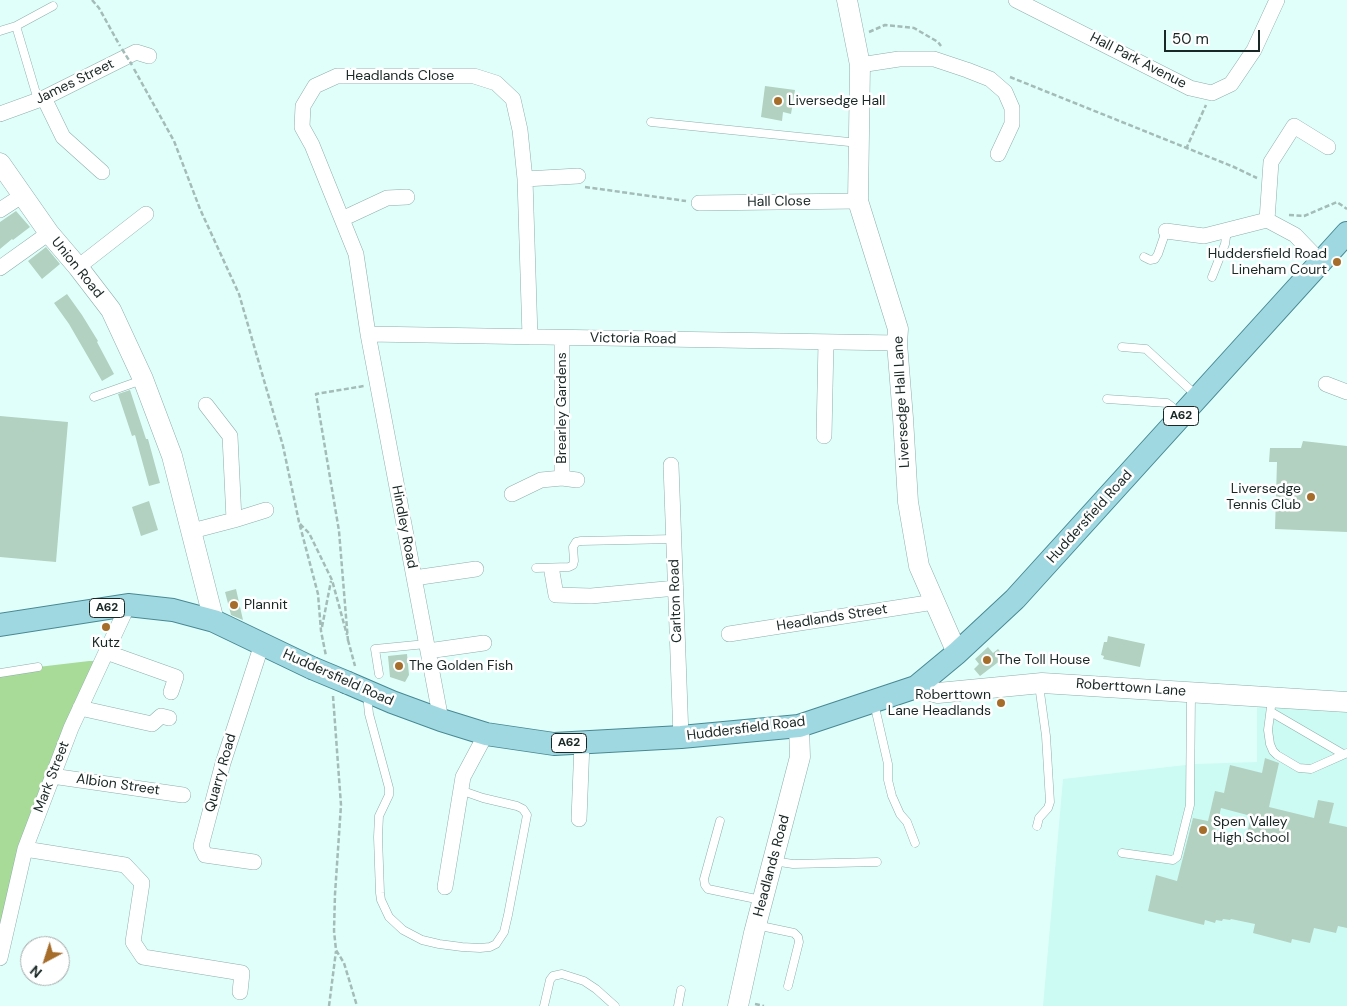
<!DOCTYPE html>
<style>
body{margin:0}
#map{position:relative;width:1347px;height:1006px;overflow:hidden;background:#e1fffa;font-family:"DM Sans",sans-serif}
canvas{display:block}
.north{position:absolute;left:20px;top:936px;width:50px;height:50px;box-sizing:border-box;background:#fff;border:1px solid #a3a9a8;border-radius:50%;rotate:220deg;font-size:14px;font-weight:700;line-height:20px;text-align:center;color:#192725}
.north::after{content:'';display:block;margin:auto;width:18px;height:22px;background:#a56c2a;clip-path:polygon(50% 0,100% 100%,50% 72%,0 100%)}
.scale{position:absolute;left:1164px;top:30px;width:96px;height:22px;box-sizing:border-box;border:2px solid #192725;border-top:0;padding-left:6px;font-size:15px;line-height:18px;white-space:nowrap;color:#192725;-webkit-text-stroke:4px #fff;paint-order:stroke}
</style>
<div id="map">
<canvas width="1347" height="1006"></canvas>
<div class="north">N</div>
<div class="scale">50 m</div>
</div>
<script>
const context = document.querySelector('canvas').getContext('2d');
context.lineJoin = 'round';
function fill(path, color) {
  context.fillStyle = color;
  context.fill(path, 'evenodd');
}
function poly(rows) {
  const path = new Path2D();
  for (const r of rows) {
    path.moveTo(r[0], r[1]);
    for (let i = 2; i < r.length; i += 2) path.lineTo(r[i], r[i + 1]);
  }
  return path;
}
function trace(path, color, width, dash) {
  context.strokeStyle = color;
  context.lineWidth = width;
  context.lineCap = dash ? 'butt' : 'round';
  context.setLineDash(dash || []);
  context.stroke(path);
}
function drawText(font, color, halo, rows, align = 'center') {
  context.font = font + ' "DM Sans",sans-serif';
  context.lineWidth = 5;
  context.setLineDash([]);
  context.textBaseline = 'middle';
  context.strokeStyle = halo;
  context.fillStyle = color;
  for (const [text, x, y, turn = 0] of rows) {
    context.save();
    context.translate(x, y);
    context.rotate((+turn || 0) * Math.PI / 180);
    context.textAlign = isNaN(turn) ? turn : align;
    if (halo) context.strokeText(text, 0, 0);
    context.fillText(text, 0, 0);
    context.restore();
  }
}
const built = poly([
 [1257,703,1347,710,1347,1006,1043,1006,1063,779,1194,764,1257,762]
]);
const green = poly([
 [89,661,99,661,0,941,0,676,38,667]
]);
const building = poly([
 [765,86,795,90,791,114,783,112,782,121,761,117],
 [16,211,30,227,13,240,12,239,0,249,0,222],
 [46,247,60,264,42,279,28,261],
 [67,294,82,315,98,341,97,342,114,374,102,381,69,324,54,303],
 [130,390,146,439,148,439,160,483,149,486,135,435,132,436,118,394],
 [0,416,68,422,56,562,0,557],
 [1303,441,1347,446,1347,532,1275,529,1277,462,1269,462,1270,448,1301,448],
 [149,501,158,530,141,536,132,507],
 [236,589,243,620,231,615,225,592],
 [1108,636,1145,644,1140,667,1103,659,1104,656,1101,655,1104,642,1107,642],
 [988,647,993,653,998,649,1005,657,980,676,974,669,979,664,975,659],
 [407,654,409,675,405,682,390,677,388,656],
 [1265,758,1279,763,1269,807,1314,818,1318,800,1334,803,1329,823,1347,827,1347,928,1338,926,1336,933,1314,928,1310,943,1292,939,1291,943,1253,933,1255,924,1231,919,1230,920,1223,919,1222,921,1216,920,1215,923,1205,920,1204,925,1148,911,1156,875,1177,881,1193,818,1208,821,1215,791,1224,793,1230,765,1262,773],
 [1221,808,1251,816,1246,838,1216,830]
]);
const path = poly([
 [92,0,99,8,120,46],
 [869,32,885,25,914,28,938,42,941,46],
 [134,69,174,141,200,209,239,294,283,446,299,522,318,594,321,631,326,656],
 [1010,77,1234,167,1257,178],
 [1186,149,1206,105],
 [585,187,686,201],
 [1289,215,1304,216,1337,202,1347,209],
 [300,524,309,533,332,580,347,635],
 [322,627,331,581],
 [348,640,355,666],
 [348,641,339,531,316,394,364,386],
 [333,696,341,805,335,894,334,931,336,950,344,963,357,1006],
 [755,1004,764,1006],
 [329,1006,336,951]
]);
const lane = poly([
 [16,26,38,100],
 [0,31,16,26,53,6],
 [651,122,859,143],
 [1144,257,1150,260,1155,259,1158,254,1166,231],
 [1212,277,1225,244,1227,230],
 [1122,347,1146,349,1197,396],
 [94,397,142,380],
 [1107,399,1167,403,1181,414],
 [536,568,569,567,573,565,574,561,573,547,576,542,581,541,674,539],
 [0,673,38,667],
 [379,674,375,649,426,644],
 [367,694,369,714,389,788,389,795,379,816,378,837,380,893,381,900,389,917,403,930,422,940,439,944,462,947,480,948,490,947,496,944,504,932,508,915,527,815,523,809,517,806,483,798,460,790],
 [1272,699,1268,730,1270,744,1273,751,1277,755,1299,768,1311,769,1347,753],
 [874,703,888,764,888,780,892,796,900,814,907,822,915,843],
 [1271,712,1343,754],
 [720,821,704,879,705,885,708,889,761,900],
 [1037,826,1039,818,1048,808,1050,802,1046,736,1039,685],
 [1122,853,1173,860,1177,857,1190,805,1191,694],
 [773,861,793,864,877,862],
 [756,925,794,933,798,937,799,942,788,986],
 [544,1006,550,980,553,976,562,974,584,981,596,989,615,1006],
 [678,1006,681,990]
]);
const street = poly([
 [1016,0,1190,88,1212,93,1231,84,1254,50,1277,0],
 [860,65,899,59,934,59,967,70,990,79,1005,92,1012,108,1012,124,998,154],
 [44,98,63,137,102,172],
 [0,114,44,98,136,52,149,56],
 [525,179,578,176],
 [699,203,858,201],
 [0,210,23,195],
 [342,219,387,198,407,197],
 [1267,220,1271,162,1294,126,1328,147],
 [1166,231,1204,236,1267,220,1295,235,1321,262],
 [78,267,146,214],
 [0,268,49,233],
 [368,334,897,343],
 [1326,384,1347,392],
 [824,436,826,342],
 [671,465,681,737],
 [562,478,562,338],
 [512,494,541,480,562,478,577,480],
 [234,520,266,510],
 [192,531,234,520,230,436,206,405],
 [552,572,556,595,591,596,676,588],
 [414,578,476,569],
 [729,634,934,602],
 [428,651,484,643],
 [106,652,176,677,171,692],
 [80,708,152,724,161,716,169,718],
 [441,720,368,334,356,254,312,145,302,127,303,106,315,86,337,76,474,76,496,83,513,99,520,130,525,179,530,337],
 [52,776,183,795],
 [579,819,582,743],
 [25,849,125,865,142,883,133,942,143,957,242,973,240,992],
 [254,862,205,855,201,846,223,763,262,644],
 [445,887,463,777,486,734],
 [0,958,25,849,71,728,128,605]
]);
const secondary = poly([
 [847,0,860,65,858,201,898,329,897,343,903,418,908,502,919,566,957,653],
 [0,163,49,233,78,267,111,310,143,379,172,456,214,621],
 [916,687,938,693,1042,683,1347,702],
 [738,1006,754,933,800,757,799,726]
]);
const primary = poly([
 [0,625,128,605,173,610,214,621,312,668],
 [348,683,392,702,441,720,486,734,554,744,681,737,799,726,916,687,957,653,1015,599,1347,233]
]);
const pathBridge = poly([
 [122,49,132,65]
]);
const primaryBridge = poly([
 [312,668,348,683]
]);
const markers = [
 [778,101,5,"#a56c2a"],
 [1337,262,5,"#a56c2a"],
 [1311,497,5,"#a56c2a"],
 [234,605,5,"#a56c2a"],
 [106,627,5,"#a56c2a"],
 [987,660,5,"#a56c2a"],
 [399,666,5,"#a56c2a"],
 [1001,703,5,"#a56c2a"],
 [1203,830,5,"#a56c2a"]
];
const shields = [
 [1181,416,35],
 [107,608,35],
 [569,743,35]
];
const shieldNames = [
 ["A62",1181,416],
 ["A62",107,608],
 ["A62",569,743]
];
const streetNames = [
 ["Hall Park Avenue",1138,61,27],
 ["Headlands Close",400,76],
 ["James Street",75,82,-26],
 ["Hall Close",779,202,-1],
 ["Union Road",77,268,51],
 ["Victoria Road",633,339,1],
 ["Liversedge Hall Lane",902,402,-93],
 ["Brearley Gardens",562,408,-90],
 ["Huddersfield Road",1090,517,-48],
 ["Hindley Road",404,527,79],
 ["Carlton Road",676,601,-92],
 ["Headlands Street",832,618,-9],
 ["Huddersfield Road",338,678,24],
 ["Roberttown Lane",1131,688,4],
 ["Huddersfield Road",746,729,-7],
 ["Quarry Road",221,773,-74],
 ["Mark Street",52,777,-69],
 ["Albion Street",118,785,8],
 ["Headlands Road",772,866,-75]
];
const poiNames = [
 ["Liversedge Hall",788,101],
 ["Huddersfield Road",1327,254,"right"],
 ["Lineham Court",1327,270,"right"],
 ["Liversedge",1301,489,"right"],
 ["Tennis Club",1301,505,"right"],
 ["Plannit",244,605],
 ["Kutz",106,643,"center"],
 ["The Toll House",997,660],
 ["The Golden Fish",409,666],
 ["Roberttown",991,695,"right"],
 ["Lane Headlands",991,711,"right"],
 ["Spen Valley",1213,822],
 ["High School",1213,838]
];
fill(built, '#ccfbf4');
fill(green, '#a9db98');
fill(building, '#b3d1c0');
trace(lane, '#8cafaa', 9);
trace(street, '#8cafaa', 16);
trace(secondary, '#8cafaa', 21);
trace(primary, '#478993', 24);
trace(path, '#a3bcb8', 2.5, [5, 2.5]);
trace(lane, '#fff', 8);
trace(street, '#fff', 15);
trace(secondary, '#fff', 20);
trace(primary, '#a0d8e2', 22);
trace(primaryBridge, '#478993', 24, []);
trace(pathBridge, '#a3bcb8', 2.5, [5, 2.5]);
trace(primaryBridge, '#a0d8e2', 22);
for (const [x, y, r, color] of markers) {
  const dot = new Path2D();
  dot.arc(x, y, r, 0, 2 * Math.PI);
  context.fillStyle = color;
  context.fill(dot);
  trace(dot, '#fff', 2);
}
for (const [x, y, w] of shields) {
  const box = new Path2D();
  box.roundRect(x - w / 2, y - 9.5, w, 19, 4);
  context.fillStyle = '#fff';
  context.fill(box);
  trace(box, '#192725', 1);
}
drawText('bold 12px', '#192725', null, shieldNames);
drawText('14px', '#192725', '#fff', streetNames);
drawText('14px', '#192725', '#fff', poiNames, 'left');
</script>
